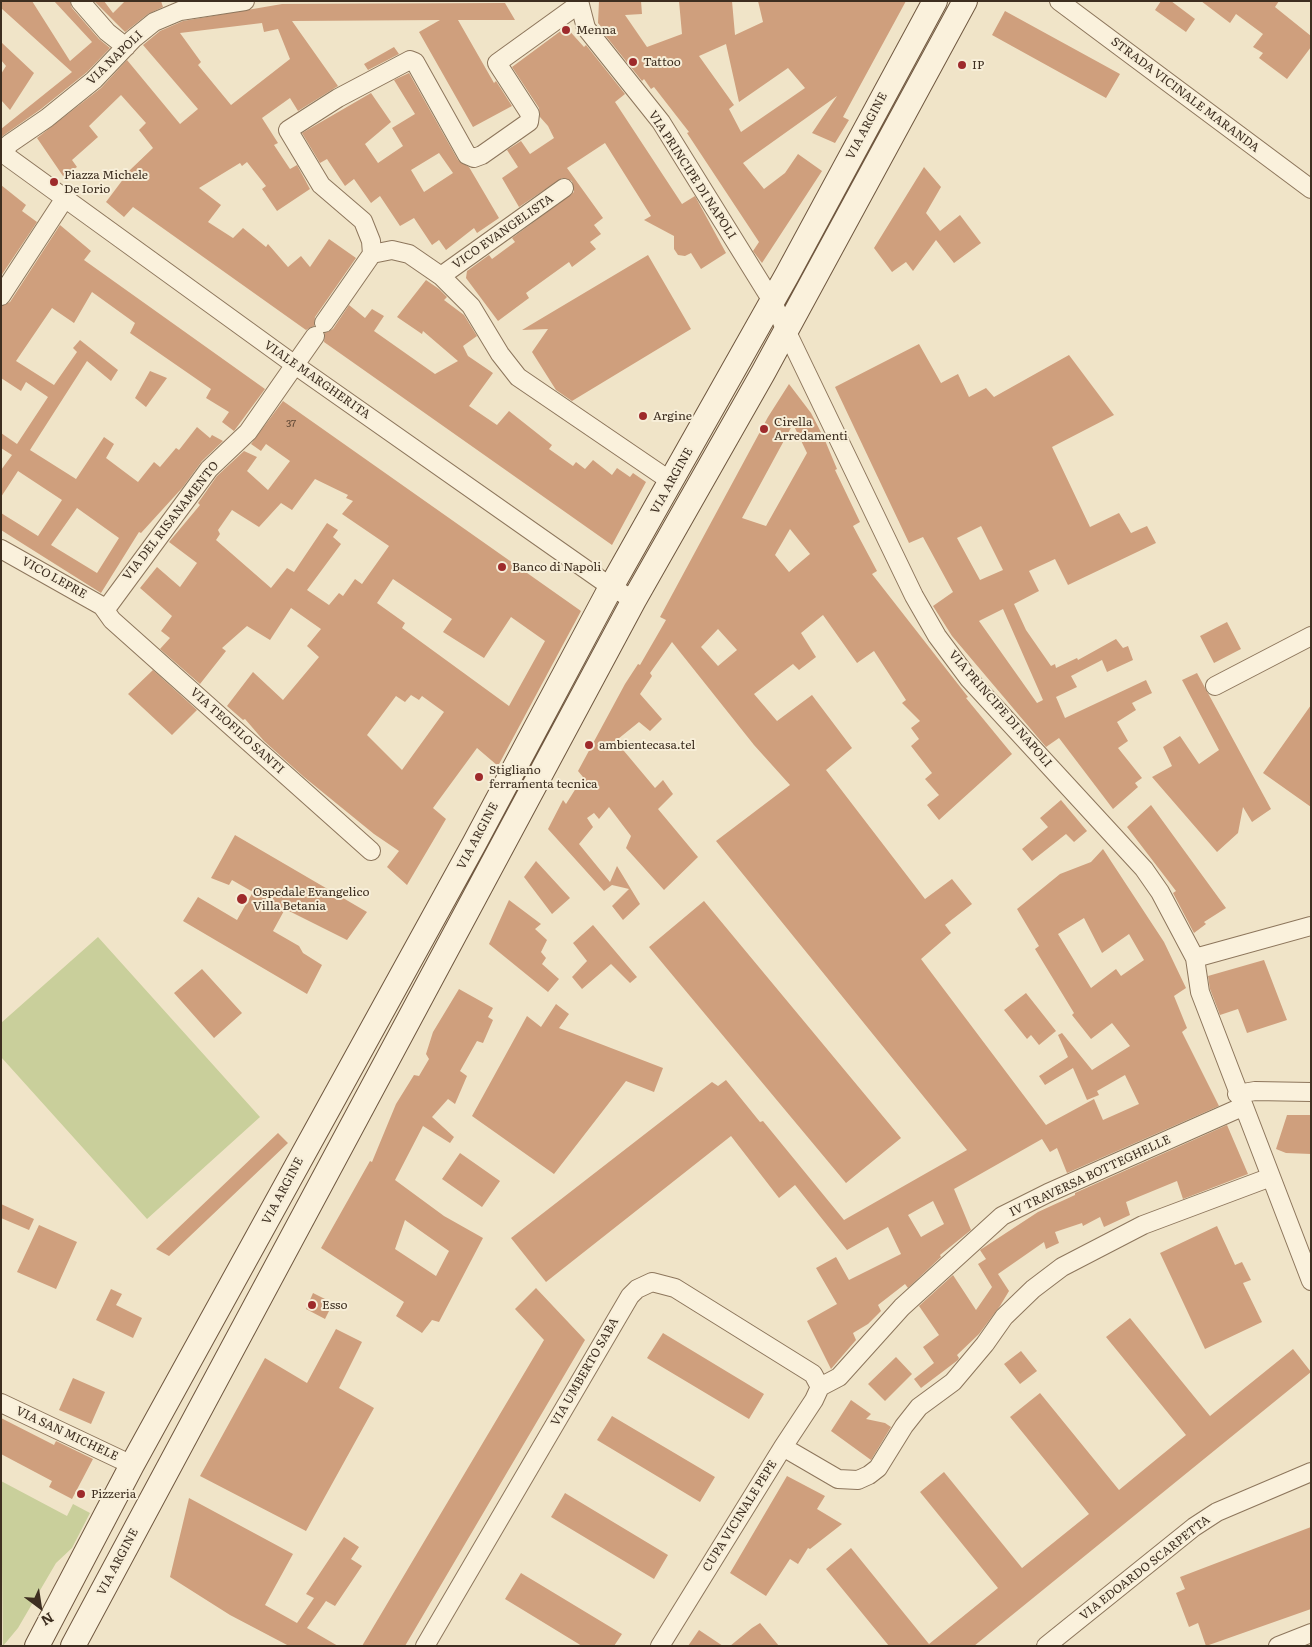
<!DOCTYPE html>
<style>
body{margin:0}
#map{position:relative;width:1312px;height:1647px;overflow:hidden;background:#f0e4c8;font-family:Literata,serif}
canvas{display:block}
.frame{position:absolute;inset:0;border:2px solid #3d2e20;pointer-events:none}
.north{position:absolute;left:15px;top:1582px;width:50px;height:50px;-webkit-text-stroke:4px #f7eed8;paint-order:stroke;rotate:149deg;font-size:14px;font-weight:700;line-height:20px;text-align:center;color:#3d2e20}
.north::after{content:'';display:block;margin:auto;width:18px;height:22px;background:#3d2e20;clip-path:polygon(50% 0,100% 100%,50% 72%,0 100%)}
</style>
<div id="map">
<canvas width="1312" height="1647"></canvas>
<div class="frame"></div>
<div class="north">N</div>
</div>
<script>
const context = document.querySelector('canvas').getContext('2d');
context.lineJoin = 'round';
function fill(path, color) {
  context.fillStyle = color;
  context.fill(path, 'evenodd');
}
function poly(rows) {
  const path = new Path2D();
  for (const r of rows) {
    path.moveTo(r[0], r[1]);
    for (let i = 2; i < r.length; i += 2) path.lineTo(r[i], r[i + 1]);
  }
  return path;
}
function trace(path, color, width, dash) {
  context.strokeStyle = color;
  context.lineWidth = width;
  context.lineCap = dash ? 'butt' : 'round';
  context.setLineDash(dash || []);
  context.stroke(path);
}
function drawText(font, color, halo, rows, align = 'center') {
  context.font = font + ' Literata,serif';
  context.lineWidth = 4;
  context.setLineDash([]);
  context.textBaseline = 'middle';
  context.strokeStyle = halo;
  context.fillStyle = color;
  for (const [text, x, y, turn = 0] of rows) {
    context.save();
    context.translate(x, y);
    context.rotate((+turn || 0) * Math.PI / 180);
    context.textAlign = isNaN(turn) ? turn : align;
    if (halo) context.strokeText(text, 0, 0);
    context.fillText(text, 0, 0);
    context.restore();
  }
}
const green = poly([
 [98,937,260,1117,147,1219,1,1057,1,1023],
 [1,1481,67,1516,73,1504,90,1513,72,1548,56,1563,18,1628,3,1646]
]);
const building = poly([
 [1,1,32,1,70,61,92,42,54,1,70,1,72,8,99,39,110,48,87,72,41,109,1,137,1,129,72,72,1,8],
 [94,1,104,1,113,13,125,1,161,1,163,7,148,14,125,32],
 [599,1,641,1,642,14,625,15,647,47,682,34,679,1,732,1,735,35,763,22,758,1,906,1,843,117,849,120,835,143,812,133,837,96,743,163,764,189,785,173,798,154,822,171,762,263,753,251,759,242,687,133,689,132,654,87,651,89,644,79,642,81,601,30,603,29,598,23],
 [726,44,739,102,788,68,805,88,741,132,729,109,734,105,699,56],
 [1161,1,1171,1,1195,19,1186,32,1155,10],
 [1201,1,1279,1,1275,7,1311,36,1311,47,1287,79,1259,58,1263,53,1253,47,1263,34,1236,14,1230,23],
 [505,3,515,20,458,20,494,83,496,81,512,106,473,127,419,32,440,20,292,21,338,86,298,111,290,98,262,118,278,143,274,145,290,169,297,165,310,189,277,211,262,189,266,186,247,162,242,166,240,163,199,188,221,205,208,222,233,238,243,228,266,247,268,244,288,267,301,256,310,267,329,239,356,258,315,317,314,326,306,330,133,207,124,217,106,202,130,170,153,148,139,130,146,123,121,95,89,126,98,137,72,160,77,167,63,176,37,138,101,88,127,60,180,124,198,109,143,45,160,31,183,21,282,4],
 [262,23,264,32,278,29,290,59,231,105,198,65,201,62,180,33],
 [1005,11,1120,74,1106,98,992,35],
 [566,27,584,47,586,45,625,94,615,102,682,204,695,196,726,253,701,269,691,253,685,256,678,255,674,249,674,236,644,220,651,216,605,143,567,168,603,218,594,225,601,234,590,242,596,249,572,267,569,262,526,293,529,298,498,321,466,278,467,271,489,255,492,259,515,242,512,238,574,192,572,181,562,178,519,207,502,178,518,167,507,150,521,141,530,154,554,138,548,126,540,117,539,108,512,67],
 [1,42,34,73,10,110,1,100,1,74,6,66,1,60],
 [394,47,399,54,368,70,364,64],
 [409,73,458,160,469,167,499,218,477,233,474,228,446,250,439,240,432,245,414,218,400,226,380,196,371,203,354,179,345,186,327,159,320,163,302,133,371,93,391,122,365,144,378,163,403,146,392,128,415,114,394,80],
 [439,153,453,173,424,192,411,170],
 [924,167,941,187,926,213,940,231,960,215,981,243,954,263,936,240,913,271,906,262,892,272,874,248],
 [1,185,26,205,22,211,37,222,1,276],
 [60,225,91,251,84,260,265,389,234,431,222,422,229,412,206,398,211,389,130,333,135,323,92,292,74,323,52,308,16,361,54,385,77,352,73,348,80,340,118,370,111,381,87,361,30,450,76,479,104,437,114,444,106,458,138,482,154,462,160,467,176,448,179,450,197,427,210,438,212,435,223,441,202,461,183,487,141,533,139,532,101,593,1,530,1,513,38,536,62,500,18,471,1,497,1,470,12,455,1,448,1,433,17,444,48,397,26,382,21,391,1,378,1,306,10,302],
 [77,508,119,538,97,573,51,545],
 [648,255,691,329,572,401,556,390,532,352,548,329,522,330],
 [426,280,439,289,447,297,444,300,464,315,477,336,463,346,468,356,493,373,469,406,497,425,509,411,552,445,549,449,573,466,576,462,585,469,593,460,612,475,617,468,630,477,633,473,646,482,612,545,324,342,325,333,333,329,349,305,365,318,372,309,384,316,374,331,435,374,458,361,423,331,422,334,397,317],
 [919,344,941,383,958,374,969,397,986,388,994,397,1069,355,1114,415,1052,447,1090,527,1119,513,1131,533,1147,526,1156,543,1068,585,1055,559,1029,571,1039,591,1014,604,1026,630,1051,666,1055,664,1056,668,1077,658,1078,660,1116,639,1123,648,1128,646,1133,660,1107,672,1102,660,1071,676,1077,687,1056,697,1065,718,1146,680,1152,693,1132,703,1136,710,1117,722,1128,741,1118,748,1142,778,1135,783,1138,787,1113,809,1059,738,1046,747,952,636,933,606,953,592,923,537,909,543,835,387],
 [981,526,1003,570,980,580,957,538],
 [1003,609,1043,700,1037,703,979,621],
 [150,371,167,378,146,407,135,398],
 [789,384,811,413,824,438,837,469,835,470,860,522,853,526,877,571,872,574,968,697,966,698,1012,754,939,820,927,805,939,795,925,779,932,773,911,746,919,739,911,728,920,721,902,703,906,700,874,651,857,663,823,615,801,633,816,657,799,670,793,664,754,694,777,721,812,695,852,748,826,770,925,899,952,879,972,904,945,925,951,933,921,959,1046,1125,1094,1099,1103,1120,1139,1104,1125,1075,1097,1091,1099,1095,1087,1100,1073,1068,1045,1085,1039,1076,1068,1057,1058,1035,1062,1033,1092,1070,1130,1046,1112,1023,1091,1039,1072,1015,1074,1013,1035,949,1039,946,1017,909,1060,874,1091,862,1103,849,1164,942,1186,988,1174,996,1187,1028,1182,1032,1219,1106,1067,1173,1057,1148,1050,1152,1042,1139,954,1189,971,1230,940,1255,941,1257,908,1288,905,1284,878,1305,881,1311,868,1324,853,1333,856,1340,831,1369,807,1321,837,1304,816,1268,836,1257,849,1280,901,1254,888,1227,847,1250,795,1185,779,1198,731,1136,546,1282,511,1238,712,1082,718,1086,726,1080,760,1122,763,1121,844,1220,967,1150,716,841,790,785,754,745,672,642,650,673,652,676,640,694,662,719,650,731,639,722,618,739,626,748,624,751,655,788,663,780,673,794,658,809,698,857,664,890,626,848,631,836,609,807,599,819,594,813,587,818,593,827,579,844,610,882,617,866,640,904,623,920,612,906,629,889,612,885,604,891,548,829,563,800,566,804,583,777,578,771,625,684,638,664,640,665,666,620,660,617,768,417],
 [793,424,807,453,766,526,742,518],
 [790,529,810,554,789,572,775,555],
 [718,629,737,650,718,666,701,647],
 [1084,918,1102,953,1129,934,1144,960,1121,976,1116,969,1091,988,1058,934],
 [933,1201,944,1224,921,1237,908,1215],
 [283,401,581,611,498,766,477,748,433,808,446,819,407,885,387,867,399,851,374,834,304,777,264,741,245,719,243,720,227,706,253,672,283,700,319,657,307,646,321,629,291,608,270,640,247,626,222,648,226,651,200,684,160,649,170,638,161,631,172,616,140,588,157,567,180,587,197,563,169,542,200,505,198,503,217,476,244,451,257,457,247,471,268,490,290,461,266,444,261,451,251,444],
 [315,479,348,495,346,498,353,501,342,514,389,546,362,584,355,579,343,596,339,593,329,605,307,590,341,544,333,537,338,530,327,523,294,572,287,568,271,588,216,540,220,534,218,530,232,510,259,527,281,503,292,510],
 [393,579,452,619,443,632,484,658,511,617,545,641,509,706,402,628,405,623,377,603],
 [411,695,419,700,422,696,444,712,402,770,367,735,396,696,405,702],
 [1227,622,1241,649,1214,663,1200,636],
 [153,670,197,710,172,735,128,694],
 [1197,673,1271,809,1252,822,1243,807,1238,833,1217,852,1152,777,1172,766,1163,747,1180,736,1199,764,1219,750,1182,680],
 [1311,705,1311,807,1263,773],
 [1061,800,1087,831,1074,842,1066,834,1032,861,1022,849,1048,827,1040,818],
 [1151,805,1226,908,1204,922,1206,924,1194,933,1173,893,1176,891,1127,827],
 [235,835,367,912,347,940,285,909,273,931,299,946,303,953,322,965,307,994,183,921,198,897,237,920,253,892,232,880,229,885,211,878],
 [536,861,570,898,552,914,524,877],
 [509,900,541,924,535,929,547,940,541,952,546,958,542,964,559,979,548,992,489,944],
 [704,901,901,1138,846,1183,649,947],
 [593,925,637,977,630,983,611,964,582,989,572,977,587,961,573,943],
 [1264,960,1287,1020,1247,1033,1238,1009,1220,1015,1210,989,1208,976],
 [202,969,242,1013,214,1038,174,993],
 [459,989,493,1008,488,1017,493,1020,483,1043,477,1041,460,1071,467,1076,455,1104,448,1099,432,1117,454,1137,450,1143,423,1126,395,1180,444,1216,483,1238,439,1322,432,1320,422,1333,396,1316,404,1302,321,1248,370,1161,372,1162,396,1104,414,1075,419,1076,429,1059,426,1054,433,1032],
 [405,1220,449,1251,436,1276,395,1249],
 [1026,993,1056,1031,1039,1045,1031,1035,1027,1039,1004,1010],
 [556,1004,569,1014,559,1028,663,1068,654,1092,626,1081,554,1174,472,1116,527,1016,541,1027],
 [1287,1115,1311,1115,1311,1154,1286,1153,1276,1149],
 [1227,1125,1248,1174,1183,1199,1177,1181,1126,1202,1130,1215,1104,1227,1100,1217,1083,1226,1082,1223,1055,1232,1059,1243,1046,1249,1044,1242,998,1274,1009,1291,1000,1306,979,1334,957,1355,959,1358,958,1360,921,1388,914,1379,934,1363,923,1347,939,1335,919,1306,953,1275,976,1310,992,1287,978,1264,986,1259,980,1250,1038,1212,1075,1195,1075,1193],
 [278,1133,288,1143,169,1256,156,1249],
 [460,1153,500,1181,482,1207,442,1179],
 [1,1204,34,1219,29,1230,1,1218],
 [39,1225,77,1242,56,1289,17,1272],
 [1217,1226,1235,1265,1242,1262,1251,1280,1243,1283,1262,1322,1205,1349,1160,1253],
 [536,1288,585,1340,405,1646,362,1646,544,1340,515,1309],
 [111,1289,122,1294,116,1305,142,1318,133,1338,96,1320],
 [313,1293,333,1303,325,1319,306,1309],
 [1130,1318,1210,1416,1293,1349,1311,1372,974,1646,889,1646,826,1569,851,1548,929,1644,998,1588,920,1492,944,1472,1022,1568,1089,1514,1010,1417,1040,1393,1119,1490,1186,1435,1106,1337],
 [336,1329,362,1342,339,1388,374,1408,306,1531,200,1476,265,1358,307,1383],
 [663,1333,764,1394,749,1419,647,1358],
 [1021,1351,1037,1371,1020,1384,1004,1364],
 [896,1357,912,1374,885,1401,868,1384],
 [73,1378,105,1392,91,1424,59,1410],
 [851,1400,871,1414,866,1419,885,1423,891,1427,871,1460,831,1431],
 [612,1416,715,1477,700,1502,597,1440],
 [1,1418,54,1445,56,1441,93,1459,72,1499,49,1487,52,1481,1,1454],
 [787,1476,825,1496,817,1509,842,1524,810,1549,808,1548,798,1564,790,1559,766,1596,730,1573],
 [565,1493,668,1555,654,1579,551,1517],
 [189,1498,293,1554,265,1605,297,1623,314,1598,306,1594,344,1537,359,1547,351,1559,362,1566,335,1606,326,1601,307,1628,338,1646,289,1646,230,1615,170,1577],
 [1311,1527,1311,1609,1206,1646,1198,1623,1189,1627,1176,1593,1185,1589,1180,1577],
 [521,1573,622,1634,614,1646,582,1646,505,1599],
 [760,1623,779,1646,730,1646,752,1628],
 [699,1630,723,1646,688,1646]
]);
const street = poly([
 [80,1,107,32,126,47],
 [579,1,586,28,661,122,772,301,914,596,937,636,969,679,1144,869,1160,892,1195,958,1200,992,1311,1281],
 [1059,1,1311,189],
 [1,152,295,365,611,587,634,600],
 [4,154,9,144,47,118,94,80,133,39,154,22,180,11,245,1],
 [372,254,371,241,363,221,321,185,288,130,338,98,410,60,415,62,467,155,474,158,482,155,529,122,530,114,497,63,579,4],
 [441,276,564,188],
 [1,296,65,198],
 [324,323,372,254,392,250,409,254,441,276,471,306,500,354,518,377,672,482],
 [1,549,102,606,112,620,371,851],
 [106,609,209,469,248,432,315,336],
 [1215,686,1311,636],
 [1195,958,1311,926],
 [1237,1094,1255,1091,1311,1092],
 [820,1387,839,1377,902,1307,1002,1216,1048,1193,1242,1107],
 [1,1403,132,1465],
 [783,1447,838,1479,858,1480,869,1475,878,1468,904,1426,919,1407,953,1382,985,1344,1004,1317,1033,1289,1062,1267,1143,1225,1271,1177],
 [425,1646,630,1296,637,1289,652,1282,675,1288,813,1374,820,1387],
 [660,1646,783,1447,814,1400,820,1387],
 [1046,1646,1194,1527,1217,1512,1311,1472],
 [1278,1646,1311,1633]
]);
const secondary = poly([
 [37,1646,132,1465,474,844,611,587,787,275,935,1],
 [73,1646,634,600,763,373,965,1]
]);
const markers = [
 [566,30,5,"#9e2a2b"],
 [633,62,5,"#9e2a2b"],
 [962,65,5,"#9e2a2b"],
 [54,182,5,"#9e2a2b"],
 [643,416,5,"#9e2a2b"],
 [764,429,5,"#9e2a2b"],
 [502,567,5,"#9e2a2b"],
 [589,745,5,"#9e2a2b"],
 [479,777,5,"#9e2a2b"],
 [242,899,6,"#9e2a2b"],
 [312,1305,5,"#9e2a2b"],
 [81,1494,5,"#9e2a2b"]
];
const numberNames = [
 ["37",291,424]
];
const poiNames = [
 ["Menna",576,30],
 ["Tattoo",643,62],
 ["IP",972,65],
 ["Piazza Michele",64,175],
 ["De Iorio",64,189],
 ["Argine",653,416],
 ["Cirella",774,422],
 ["Arredamenti",774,436],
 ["Banco di Napoli",512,567],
 ["ambientecasa.tel",599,745],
 ["Stigliano",489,770],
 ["ferramenta tecnica",489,784],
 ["Ospedale Evangelico",253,892],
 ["Villa Betania",253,906],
 ["Esso",322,1305],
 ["Pizzeria",91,1494]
];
const streetNames = [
 ["VIA NAPOLI",115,58,-44],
 ["STRADA VICINALE MARANDA",1185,95,37],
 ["VIA ARGINE",867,126,-62],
 ["VIA PRINCIPE DI NAPOLI",692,175,57],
 ["VICO EVANGELISTA",503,232,-35],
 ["VIALE MARGHERITA",317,380,35],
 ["VIA ARGINE",672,481,-61],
 ["VIA DEL RISANAMENTO",171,521,-52],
 ["VICO LEPRE",54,578,29],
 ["VIA PRINCIPE DI NAPOLI",1000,709,49],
 ["VIA TEOFILO SANTI",237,731,42],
 ["VIA ARGINE",478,836,-62],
 ["IV TRAVERSA BOTTEGHELLE",1090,1176,-25],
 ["VIA ARGINE",283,1191,-62],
 ["VIA UMBERTO SABA",585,1372,-60],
 ["VIA SAN MICHELE",67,1434,25],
 ["CUPA VICINALE PEPE",740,1516,-58],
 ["VIA ARGINE",118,1562,-62],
 ["VIA EDOARDO SCARPETTA",1145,1568,-38]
];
fill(green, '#c9cf9b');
fill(building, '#cf9f7d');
trace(street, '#8d765c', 20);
trace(secondary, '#6f573f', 26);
trace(street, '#faf1dc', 18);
trace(secondary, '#faf1dc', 24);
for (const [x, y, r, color] of markers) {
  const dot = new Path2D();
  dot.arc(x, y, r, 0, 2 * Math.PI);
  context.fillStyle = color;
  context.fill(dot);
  trace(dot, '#f7eed8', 2);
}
drawText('10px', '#624a37', null, numberNames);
drawText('12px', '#3d2e20', '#f7eed8', poiNames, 'left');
drawText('12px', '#3d2e20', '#f7eed8', streetNames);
</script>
